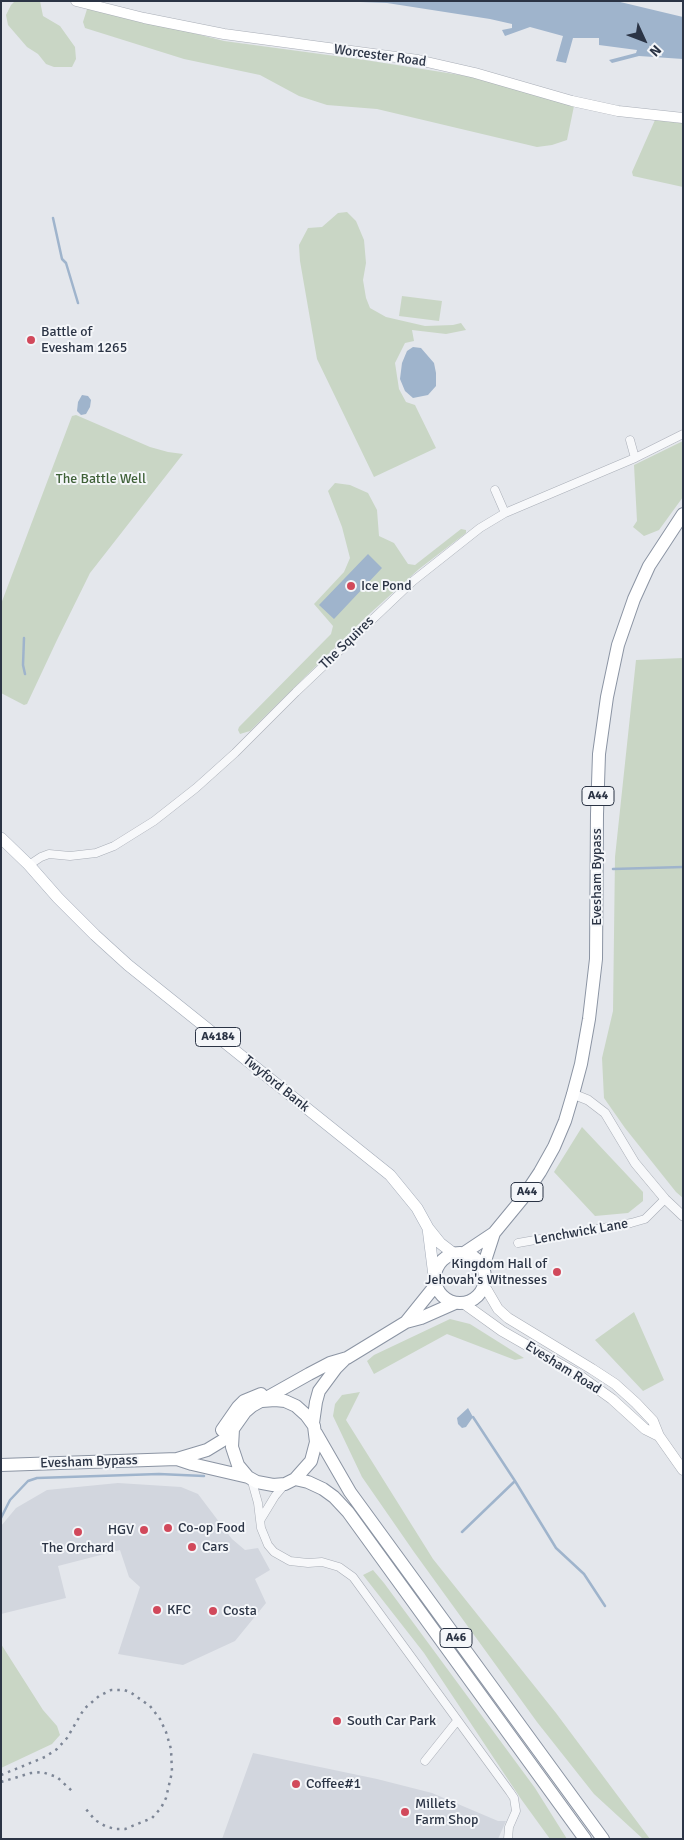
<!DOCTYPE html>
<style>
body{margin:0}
#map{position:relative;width:684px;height:1840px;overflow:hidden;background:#e4e7ec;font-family:Signika,sans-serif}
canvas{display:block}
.frame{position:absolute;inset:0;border:2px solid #2b3445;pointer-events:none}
.north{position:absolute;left:619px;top:15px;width:50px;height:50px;-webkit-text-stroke:4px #f4f6f9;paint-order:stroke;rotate:133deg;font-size:14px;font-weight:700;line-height:20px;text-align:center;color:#2b3445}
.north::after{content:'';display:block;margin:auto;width:18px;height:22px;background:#2b3445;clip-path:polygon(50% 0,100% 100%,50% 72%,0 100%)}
</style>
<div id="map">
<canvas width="684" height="1840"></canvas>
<div class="frame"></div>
<div class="north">N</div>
</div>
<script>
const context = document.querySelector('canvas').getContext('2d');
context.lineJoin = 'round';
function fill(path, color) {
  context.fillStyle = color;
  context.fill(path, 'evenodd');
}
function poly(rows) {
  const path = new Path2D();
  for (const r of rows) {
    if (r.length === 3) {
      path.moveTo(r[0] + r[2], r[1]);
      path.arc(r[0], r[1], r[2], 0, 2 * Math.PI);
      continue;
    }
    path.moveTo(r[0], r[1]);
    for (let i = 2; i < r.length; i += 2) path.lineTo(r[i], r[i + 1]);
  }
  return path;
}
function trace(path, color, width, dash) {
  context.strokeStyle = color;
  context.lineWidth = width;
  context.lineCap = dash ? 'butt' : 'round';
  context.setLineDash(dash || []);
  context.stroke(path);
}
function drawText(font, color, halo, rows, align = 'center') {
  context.font = font + ' Signika,sans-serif';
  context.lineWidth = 4;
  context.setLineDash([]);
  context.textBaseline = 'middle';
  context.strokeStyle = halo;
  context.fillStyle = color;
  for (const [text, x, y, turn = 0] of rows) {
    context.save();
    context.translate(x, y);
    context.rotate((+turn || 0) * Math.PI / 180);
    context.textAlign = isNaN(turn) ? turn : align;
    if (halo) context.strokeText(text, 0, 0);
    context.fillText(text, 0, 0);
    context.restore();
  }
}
const built = poly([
 [118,1483,181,1487,198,1494,232,1539,245,1550,258,1548,270,1570,255,1579,266,1603,235,1641,183,1665,118,1654,140,1587,129,1577,120,1550,58,1566,66,1598,1,1614,1,1526,16,1508,47,1490],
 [253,1753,377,1779,432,1793,498,1821,506,1821,498,1839,222,1839]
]);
const green = poly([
 [15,1,40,1,43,16,60,26,75,47,76,59,72,67,54,67,46,64,38,54,27,47,8,25,6,15,11,5],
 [88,6,224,41,365,60,473,77,574,106,567,140,552,145,537,147,377,109,327,105,299,96,260,75,184,59,85,28,83,22],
 [655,120,683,123,683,187,633,176,632,172],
 [347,212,356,221,364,240,366,263,363,280,366,298,370,308,386,317,425,326,453,325,461,323,466,330,446,334,412,330,414,341,405,343,395,363,399,389,406,402,415,405,436,448,374,477,317,359,300,261,299,245,308,228,322,227,338,213],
 [402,296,442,301,439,321,399,316],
 [76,415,150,447,168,452,183,454,90,573,57,640,27,704,24,705,1,693,1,604,72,416],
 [683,441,683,497,659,530,644,536,633,527,637,521,634,465],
 [335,483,350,485,368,493,377,510,379,536,394,543,408,564,415,565,461,529,466,530,466,533,419,569,366,617,250,731,240,734,238,730,239,727,331,634,333,626,314,604,344,572,350,558,342,527,328,491],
 [683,658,683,1198,676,1192,625,1128,604,1098,602,1058,613,1011,615,857,636,660],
 [582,1127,643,1192,643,1201,628,1213,595,1216,554,1172],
 [634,1312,664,1380,643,1391,595,1340],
 [450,1319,470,1324,524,1358,515,1360,447,1334,374,1374,367,1361,374,1355],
 [360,1392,346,1420,433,1559,556,1713,650,1839,643,1839,594,1794,537,1722,414,1552,362,1477,333,1416,335,1404,342,1395],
 [373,1570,384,1583,535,1788,567,1839,550,1839,521,1799,424,1653,363,1575],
 [1,1644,43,1710,57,1726,60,1735,52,1744,1,1768]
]);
const water = poly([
 [334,1,616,1,683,17,683,59,639,56,612,63,609,60,636,53,637,50,599,45,599,38,573,38,566,63,556,61,563,36,530,27,505,36,502,30,512,28,512,24,490,19,387,3],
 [413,347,421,348,434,363,436,373,436,386,428,395,413,398,405,391,400,379,402,363,407,351],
 [82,395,88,396,91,400,90,407,86,414,81,415,77,411,78,402],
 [368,554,382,568,334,619,319,605],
 [468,1408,473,1417,466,1427,462,1428,458,1424,457,1418]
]);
const stream = poly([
 [53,218,62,259,66,263,78,303],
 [24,638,23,665,25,674],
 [613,869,683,867],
 [473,1417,515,1481,556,1548,584,1574,605,1606],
 [1,1518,10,1500,28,1481,37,1478,159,1474,204,1476],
 [462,1532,515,1481]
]);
const minor = poly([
 [630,440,635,458],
 [495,490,505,513],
 [29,865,41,857,49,854,70,856,96,853,114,846,154,821,196,788,235,753,296,692,413,581,480,528,505,513,635,458,683,434],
 [518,1243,631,1223,645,1219,665,1199],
 [251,1478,258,1503,261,1528,268,1545,274,1552,290,1561,308,1563,322,1562,339,1567,353,1577,510,1792,514,1798,516,1811,509,1827,508,1839],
 [261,1519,275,1496,285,1484],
 [425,1761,457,1721]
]);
const tertiary = poly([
 [573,1094,588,1100,605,1113,635,1163,665,1199,683,1216]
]);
const secondary = poly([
 [76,1,144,18,224,34,418,60,475,73,572,101,618,111,683,118],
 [484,1285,498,1309,508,1318,592,1369,615,1384,636,1403,653,1421,659,1436,683,1470],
 [463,1303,502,1331,577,1374,612,1399,645,1429,659,1436]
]);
const primary = poly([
 [1,838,29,865,58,898,95,935,128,965,390,1175,417,1208,428,1228,440,1243,453,1253],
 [428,1228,434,1276]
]);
const trunk = poly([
 [460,1278,25],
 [464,1253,494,1233,522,1199,540,1172,554,1147,565,1121,573,1094,581,1064,589,1019,596,959,597,814,599,754,607,697,618,645,634,599,649,566,683,514],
 [483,1267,494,1233],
 [406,1322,435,1286],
 [262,1401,275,1400,285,1401,296,1406,306,1415,314,1426,316,1442,311,1461,295,1479,285,1484,273,1485,257,1482,248,1477,238,1465,232,1447,233,1429,245,1412,252,1406,309,1374,330,1363,347,1358,406,1322,421,1318,455,1303],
 [313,1423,316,1402,319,1391,336,1368,344,1360],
 [222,1430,238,1407,244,1401,261,1394],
 [316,1433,350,1492,603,1839],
 [177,1459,192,1464,248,1477],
 [1,1465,177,1459,207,1450,225,1439,233,1429],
 [295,1479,308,1482,323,1489,334,1497,348,1512,585,1839]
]);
const rail = poly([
 [1,1775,45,1757,57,1749,67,1738,84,1709,99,1696,111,1690,124,1690,130,1692,150,1706,160,1719,166,1732,171,1749,172,1772,166,1798,161,1808,152,1818,125,1829,115,1829,105,1826,95,1820,85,1808],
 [1,1782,31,1773,42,1772,57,1777,72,1791]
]);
const markers = [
 [31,340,5,"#d1495b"],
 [351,586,5,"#d1495b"],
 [557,1272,5,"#d1495b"],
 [168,1528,5,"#d1495b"],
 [144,1530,5,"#d1495b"],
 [78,1532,5,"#d1495b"],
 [192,1547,5,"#d1495b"],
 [157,1610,5,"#d1495b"],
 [213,1611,5,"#d1495b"],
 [337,1721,5,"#d1495b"],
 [296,1784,5,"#d1495b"],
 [405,1812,5,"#d1495b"]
];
const shields = [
 [598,796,32],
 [218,1037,45],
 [527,1192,32],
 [456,1638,32]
];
const shieldNames = [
 ["A44",598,796],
 ["A4184",218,1037],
 ["A44",527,1192],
 ["A46",456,1638]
];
const streetNames = [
 ["Worcester Road",380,56,8],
 ["The Squires",347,643,-44],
 ["Evesham Bypass",597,877,-90],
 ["Twyford Bank",276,1084,39],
 ["Lenchwick Lane",581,1232,-10],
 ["Evesham Road",563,1368,32],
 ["Evesham Bypass",89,1462,-2]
];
const poiNames = [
 ["Battle of",41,332],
 ["Evesham 1265",41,348],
 ["Ice Pond",361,586],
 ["Kingdom Hall of",547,1264,"right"],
 ["Jehovah's Witnesses",547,1280,"right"],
 ["Co-op Food",178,1528],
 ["HGV",134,1530,"right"],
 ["Cars",202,1547],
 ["The Orchard",78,1548,"center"],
 ["KFC",167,1610],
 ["Costa",223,1611],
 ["South Car Park",347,1721],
 ["Coffee#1",306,1784],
 ["Millets",415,1804],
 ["Farm Shop",415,1820]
];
const parkNames = [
 ["The Battle Well",101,479]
];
fill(built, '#d2d6de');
fill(green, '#c9d6c5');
fill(water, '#9fb4cc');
trace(stream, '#9fb4cc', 2.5);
trace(minor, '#a9aeb7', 9);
trace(tertiary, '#a9aeb7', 10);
trace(secondary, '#a9aeb7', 11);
trace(primary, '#a3abb8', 12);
trace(trunk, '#8b94a3', 14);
trace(minor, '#f7f8fa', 8);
trace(tertiary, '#f7f8fa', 9);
trace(secondary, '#fff', 10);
trace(primary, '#fff', 11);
trace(trunk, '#fff', 12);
trace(rail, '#7d8696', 2.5, [2.5, 5]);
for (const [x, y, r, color] of markers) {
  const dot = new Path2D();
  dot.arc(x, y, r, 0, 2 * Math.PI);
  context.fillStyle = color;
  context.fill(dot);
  trace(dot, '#f4f6f9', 2);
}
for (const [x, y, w] of shields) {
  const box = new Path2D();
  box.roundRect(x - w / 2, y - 9.5, w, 19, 4);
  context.fillStyle = '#f4f6f9';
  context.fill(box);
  trace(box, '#2b3445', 1);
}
drawText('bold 12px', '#2b3445', null, shieldNames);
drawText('14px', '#2b3445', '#f4f6f9', streetNames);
drawText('14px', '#2b3445', '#f4f6f9', poiNames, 'left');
drawText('14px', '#3f6138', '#f4f6f9', parkNames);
</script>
